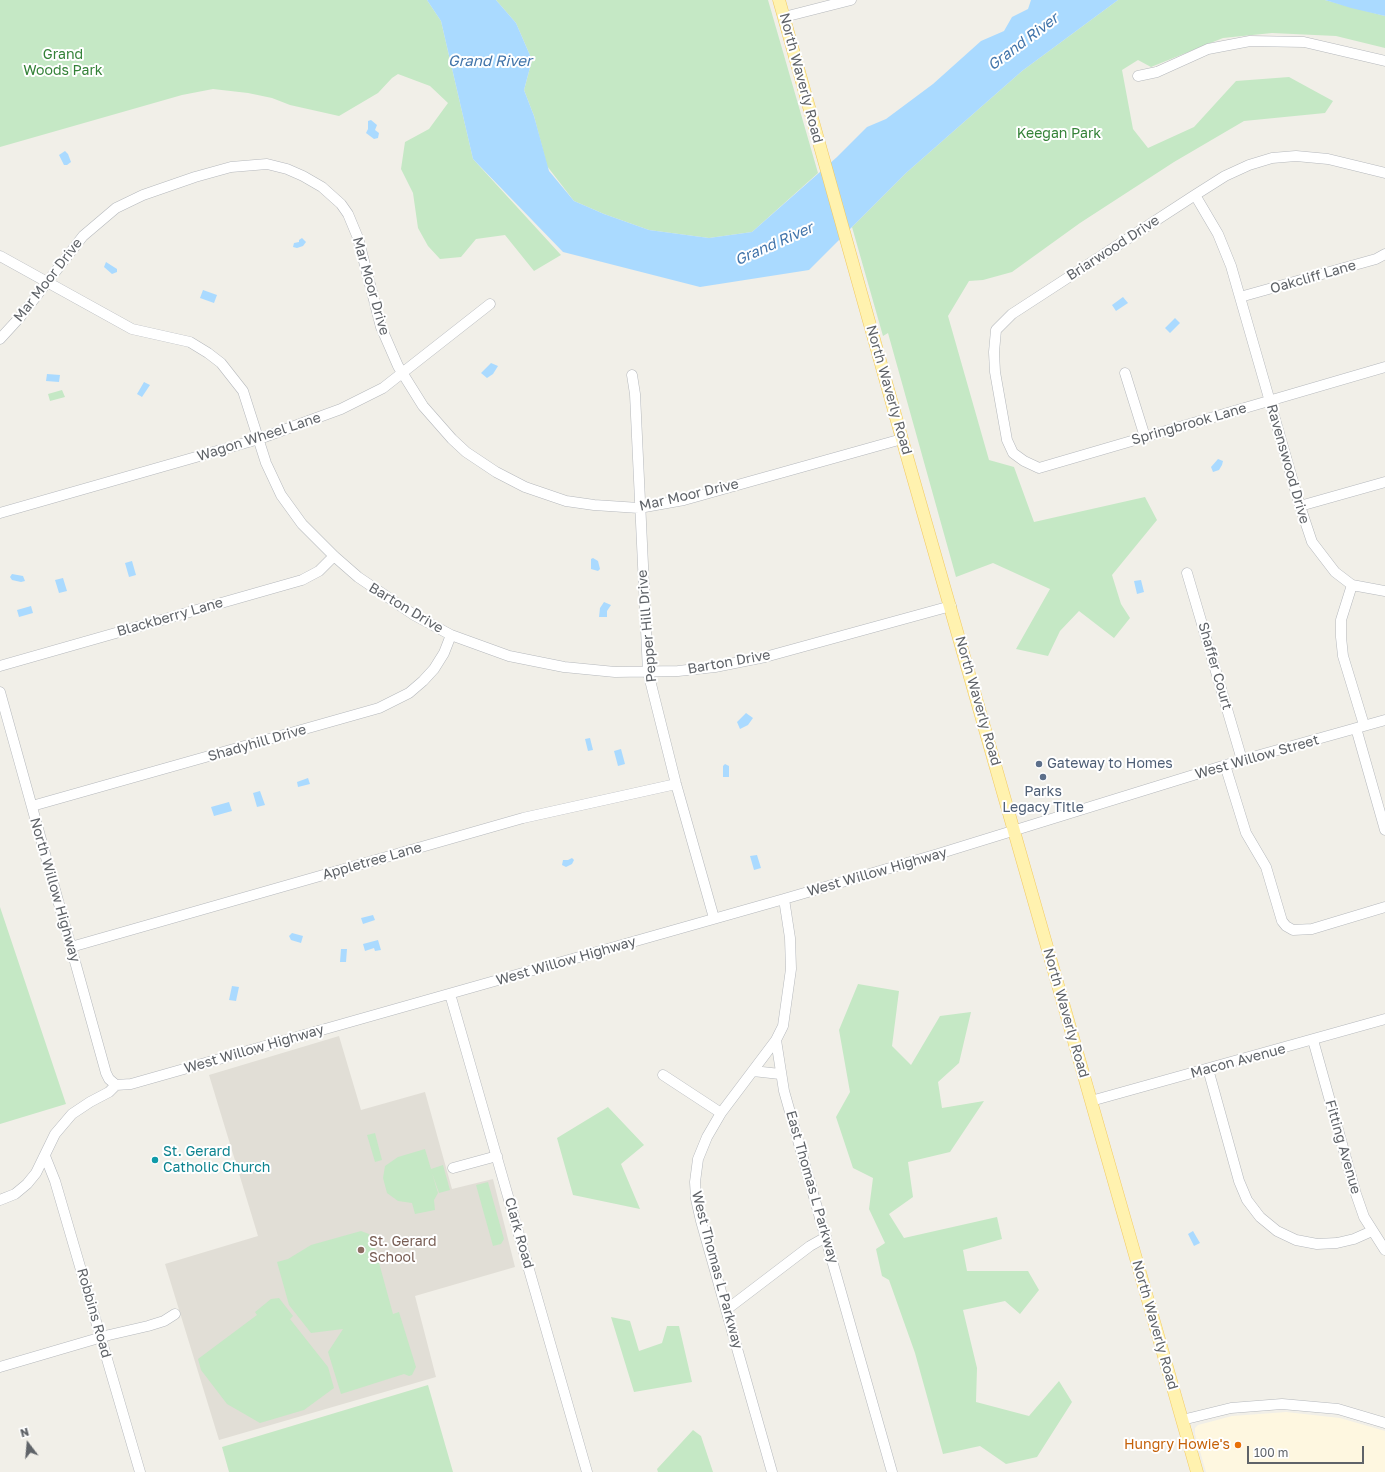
<!DOCTYPE html>
<style>
body{margin:0}
#map{position:relative;width:1385px;height:1472px;overflow:hidden;background:#f1efe8;font-family:"Golos Text",sans-serif}
canvas{display:block}
.north{position:absolute;left:8px;top:1424px;width:40px;height:40px;-webkit-text-stroke:3px #fff;paint-order:stroke;rotate:344deg;font-size:11px;font-weight:700;line-height:16px;text-align:center;color:#5f6368}
.north::after{content:'';display:block;margin:auto;width:14px;height:18px;background:#5f6368;clip-path:polygon(50% 0,100% 100%,50% 72%,0 100%)}
.scale{position:absolute;left:1247px;top:1446px;width:117px;height:18px;box-sizing:border-box;border:2px solid #5f6368;border-top:0;padding-left:5px;font-size:12px;line-height:14px;white-space:nowrap;color:#5f6368;-webkit-text-stroke:3px #fff;paint-order:stroke}
</style>
<div id="map">
<canvas width="1385" height="1472"></canvas>
<div class="north">N</div>
<div class="scale">100 m</div>
</div>
<script>
const context = document.querySelector('canvas').getContext('2d');
context.lineJoin = 'round';
function fill(path, color) {
  context.fillStyle = color;
  context.fill(path, 'evenodd');
}
function poly(rows) {
  const path = new Path2D();
  for (const r of rows) {
    path.moveTo(r[0], r[1]);
    for (let i = 2; i < r.length; i += 2) path.lineTo(r[i], r[i + 1]);
  }
  return path;
}
function trace(path, color, width, dash) {
  context.strokeStyle = color;
  context.lineWidth = width;
  context.lineCap = dash ? 'butt' : 'round';
  context.setLineDash(dash || []);
  context.stroke(path);
}
function drawText(font, color, halo, rows, align = 'center') {
  context.font = font + ' "Golos Text",sans-serif';
  context.lineWidth = 4;
  context.setLineDash([]);
  context.textBaseline = 'middle';
  context.strokeStyle = halo;
  context.fillStyle = color;
  for (const [text, x, y, turn = 0] of rows) {
    context.save();
    context.translate(x, y);
    context.rotate((+turn || 0) * Math.PI / 180);
    context.textAlign = isNaN(turn) ? turn : align;
    if (halo) context.strokeText(text, 0, 0);
    context.fillText(text, 0, 0);
    context.restore();
  }
}
const commercial = poly([
 [1286,1412,1340,1418,1385,1431,1385,1472,1206,1472,1195,1434,1195,1428,1198,1425,1232,1416]
]);
const education = poly([
 [339,1036,361,1110,425,1092,452,1189,493,1179,515,1267,415,1296,436,1377,219,1440,165,1264,258,1236,209,1075]
]);
const green = poly([
 [0,0,427,0,441,21,473,159,561,255,534,271,505,235,476,239,461,257,440,259,428,246,418,228,413,193,401,169,405,142,429,129,448,103,430,86,398,74,392,78,378,93,339,116,290,105,272,98,248,93,213,89,182,95,0,147],
 [496,0,768,0,818,173,752,232,709,238,649,230,604,214,574,201,547,166,534,116,524,90,532,60,516,23],
 [1118,0,1325,0,1385,16,1385,48,1336,36,1272,33,1223,38,1151,67,1138,60,1122,70,1133,129,1148,148,1194,127,1236,81,1289,77,1333,101,1325,113,1244,121,1174,162,1080,223,1012,272,983,280,969,281,948,316,989,460,1014,467,1034,522,1145,497,1157,520,1112,575,1121,604,1130,618,1114,638,1079,611,1060,631,1048,656,1016,649,1050,589,993,563,956,577,888,333,883,336,852,227,906,173,1022,71],
 [62,390,65,397,50,401,48,394],
 [0,907,66,1104,0,1124],
 [858,984,899,991,892,1046,911,1065,940,1016,971,1012,959,1063,938,1082,942,1108,984,1101,950,1152,908,1162,913,1197,889,1214,904,1238,997,1217,1002,1239,963,1250,967,1271,1028,1271,1039,1290,1020,1314,1005,1301,963,1310,977,1368,976,1402,1029,1416,1059,1381,1072,1402,1037,1457,1006,1464,980,1446,943,1454,915,1353,889,1280,882,1276,876,1249,885,1243,869,1209,873,1178,853,1168,836,1117,850,1092,839,1030],
 [608,1107,644,1145,621,1164,640,1209,573,1195,557,1138],
 [375,1133,382,1160,375,1162,367,1135],
 [425,1149,431,1169,443,1165,450,1190,439,1193,432,1173,438,1193,434,1200,435,1210,415,1214,412,1203,398,1201,387,1193,383,1178,385,1166,398,1157],
 [488,1182,504,1239,501,1244,493,1246,476,1185],
 [361,1231,369,1234,370,1238,372,1237,393,1314,399,1312,416,1367,412,1375,409,1376,404,1374,341,1394,328,1352,343,1329,311,1333,289,1305,277,1262,288,1259,311,1245],
 [279,1298,293,1316,290,1319,328,1367,334,1388,304,1410,260,1423,227,1404,201,1370,198,1359,257,1315,255,1312,271,1299],
 [611,1317,630,1321,639,1351,662,1343,667,1326,679,1326,692,1382,634,1392],
 [428,1385,453,1472,229,1472,222,1447],
 [693,1430,701,1436,713,1472,658,1472,657,1469]
]);
const water = poly([
 [427,0,496,0,516,23,532,60,524,90,534,116,549,171,574,201,604,214,649,230,709,238,752,232,837,157,867,127,886,119,933,84,981,41,1004,31,1012,17,1028,9,1031,0,1118,0,1022,71,906,173,809,270,700,287,563,252,473,159,441,21],
 [1325,0,1385,0,1385,16,1351,8],
 [371,120,377,125,375,130,379,133,378,138,374,139,366,133,368,129,368,121],
 [65,151,68,154,71,162,67,165,64,165,59,155],
 [302,238,306,242,303,246,297,248,293,247,294,243,299,242,299,240],
 [106,262,117,269,117,272,112,274,104,267],
 [203,290,217,295,214,303,200,298],
 [1123,297,1128,303,1116,311,1112,305],
 [1175,318,1180,323,1170,333,1165,328],
 [491,363,498,366,493,374,487,378,481,373],
 [47,374,60,375,59,382,46,381],
 [144,382,150,385,142,397,137,394],
 [1218,459,1223,461,1222,465,1219,470,1213,472,1211,467],
 [593,558,598,561,600,569,598,571,591,569,591,559],
 [132,561,136,575,129,577,125,563],
 [12,574,23,576,25,581,21,582,12,580,10,577],
 [63,578,67,591,59,593,55,580],
 [1141,580,1144,592,1137,594,1134,581],
 [604,602,611,605,607,611,607,617,599,617,600,608],
 [31,606,33,613,19,617,17,610],
 [746,713,753,718,748,725,740,729,737,722],
 [590,738,593,750,588,751,585,739],
 [621,749,625,764,618,766,614,751],
 [725,764,729,766,729,777,723,777,723,766],
 [308,778,310,784,298,787,297,782],
 [260,791,265,805,257,807,253,793],
 [229,802,232,811,214,816,211,807],
 [757,855,761,868,754,870,750,856],
 [572,858,574,860,572,864,566,867,562,865,563,860,568,860],
 [373,915,375,920,363,924,361,918],
 [292,933,303,936,301,943,291,940,289,936],
 [378,940,381,950,375,951,374,948,365,951,363,944],
 [341,949,347,949,346,962,340,962],
 [232,986,239,987,236,1001,229,1000],
 [1193,1231,1200,1243,1194,1246,1188,1234]
]);
const minor = poly([
 [784,17,851,0],
 [1138,76,1157,72,1208,49,1250,41,1304,42,1385,61],
 [1385,173,1328,159,1296,156,1272,158,1249,165,1225,176,1195,195,1012,314,996,330,994,352,995,372,1007,440,1013,453,1024,461,1039,468,1385,367],
 [1195,195,1218,234,1231,266,1300,506,1312,542,1335,572,1352,585,1385,591],
 [0,256,132,329,190,342,208,353,221,363,243,391,266,463,281,495,302,524,334,556,358,577,414,615,451,635,509,656,564,667,615,672,678,671,715,667,765,657,951,606],
 [1240,297,1376,259,1385,254],
 [0,339,21,316,83,236,116,208,143,195,195,177,231,167,267,164,287,169,303,176,322,187,341,204,348,214,358,238,381,327,398,366,423,406,452,439,466,452,496,472,525,487,566,501,594,505,639,508,684,500,902,439],
 [1125,373,1145,437],
 [632,375,635,394,648,672,676,784,714,918],
 [1300,506,1385,482],
 [0,513,259,439,341,409,383,388,490,304],
 [1187,573,1242,760],
 [1352,585,1341,620,1341,637,1343,656,1364,725],
 [0,666,302,580,319,571,334,556],
 [0,692,106,1073,109,1079,116,1085],
 [1356,728,1385,830],
 [1225,765,1246,833,1266,867,1282,921,1286,926,1293,930,1312,929,1385,907],
 [32,806,379,708,409,693,423,681,434,669,444,653,451,635],
 [71,947,523,818,676,784],
 [450,994,587,1472],
 [776,1040,784,1091,892,1472],
 [1313,1040,1356,1194,1364,1217,1385,1250],
 [1208,1069,1239,1181,1247,1200,1260,1217,1277,1231,1296,1240,1317,1244,1337,1243,1354,1239,1372,1231],
 [753,1071,780,1074],
 [663,1075,721,1113],
 [116,1085,131,1084,784,899,938,854,1242,760,1385,720],
 [1091,1101,1385,1019],
 [45,1156,55,1181,140,1472],
 [453,1168,497,1156],
 [0,1200,15,1194,27,1184,36,1173,55,1134,72,1114,90,1102,109,1092,116,1085],
 [726,1310,810,1246,826,1237],
 [0,1367,109,1335,148,1326,164,1321,175,1314],
 [1182,1420,1231,1408,1282,1404,1338,1409,1385,1423],
 [772,1472,701,1221,696,1199,695,1182,698,1159,707,1137,721,1113,776,1040,783,1026,791,969,790,938,784,899]
]);
const major = poly([
 [779,0,902,439,1197,1472]
]);
const markers = [
 [1039,764,4,"#5c6f8a"],
 [1043,777,4,"#5c6f8a"],
 [155,1160,4,"#0f9aa8"],
 [361,1250,4,"#8d6e63"],
 [1238,1445,4,"#e8710a"]
];
const parkNames = [
 ["Grand",63,55],
 ["Woods Park",63,71],
 ["Keegan Park",1059,134]
];
const streetNames = [
 ["North Waverly Road",801,78,75],
 ["Briarwood Drive",1113,248,-33],
 ["Oakcliff Lane",1313,277,-16],
 ["Mar Moor Drive",48,280,-52],
 ["Mar Moor Drive",371,286,74],
 ["North Waverly Road",889,390,74],
 ["Springbrook Lane",1189,424,-16],
 ["Wagon Wheel Lane",259,437,-18],
 ["Ravenswood Drive",1288,464,74],
 ["Mar Moor Drive",689,495,-13],
 ["Barton Drive",406,608,31],
 ["Blackberry Lane",170,617,-16],
 ["Pepper Hill Drive",647,626,-95],
 ["Barton Drive",729,662,-10],
 ["Shaffer Court",1215,666,74],
 ["North Waverly Road",978,701,74],
 ["Shadyhill Drive",257,743,-16],
 ["West Willow Street",1257,757,-16],
 ["Appletree Lane",372,861,-16],
 ["West Willow Highway",877,872,-16],
 ["North Willow Highway",55,890,74],
 ["West Willow Highway",566,961,-16],
 ["North Waverly Road",1066,1013,74],
 ["West Willow Highway",254,1049,-16],
 ["Macon Avenue",1238,1061,-15],
 ["Fitting Avenue",1343,1147,74],
 ["East Thomas L Parkway",812,1187,74],
 ["Clark Road",519,1233,74],
 ["West Thomas L Parkway",717,1270,75],
 ["Robbins Road",94,1313,74],
 ["North Waverly Road",1155,1325,74]
];
const serviceNames = [
 ["Gateway to Homes",1047,764],
 ["Parks",1043,792,"center"],
 ["Legacy Title",1043,808,"center"]
];
const cultureNames = [
 ["St. Gerard",163,1152],
 ["Catholic Church",163,1168]
];
const educationNames = [
 ["St. Gerard",369,1242],
 ["School",369,1258]
];
const foodNames = [
 ["Hungry Howie's",1230,1445]
];
const waterNames = [
 ["Grand River",1023,42,-37],
 ["Grand River",490,61],
 ["Grand River",774,244,-24]
];
fill(commercial, '#fef7e0');
fill(education, '#e1ded6');
fill(green, '#c5e8c5');
fill(water, '#aadaff');
trace(minor, '#b5b8bc', 11);
trace(major, '#f2c960', 13);
trace(minor, '#fff', 10);
trace(major, '#fff2af', 12);
for (const [x, y, r, color] of markers) {
  const dot = new Path2D();
  dot.arc(x, y, r, 0, 2 * Math.PI);
  context.fillStyle = color;
  context.fill(dot);
  trace(dot, '#fff', 1.5);
}
drawText('14px', '#348238', '#fff', parkNames);
drawText('14px', '#5f6368', '#fff', streetNames);
drawText('14px', '#4e5e75', '#fff', serviceNames, 'left');
drawText('14px', '#0d838f', '#fff', cultureNames, 'left');
drawText('14px', '#785e54', '#fff', educationNames, 'left');
drawText('14px', '#c56008', '#fff', foodNames, 'right');
drawText('italic 15px', '#4174aa', '#fff', waterNames);
</script>
